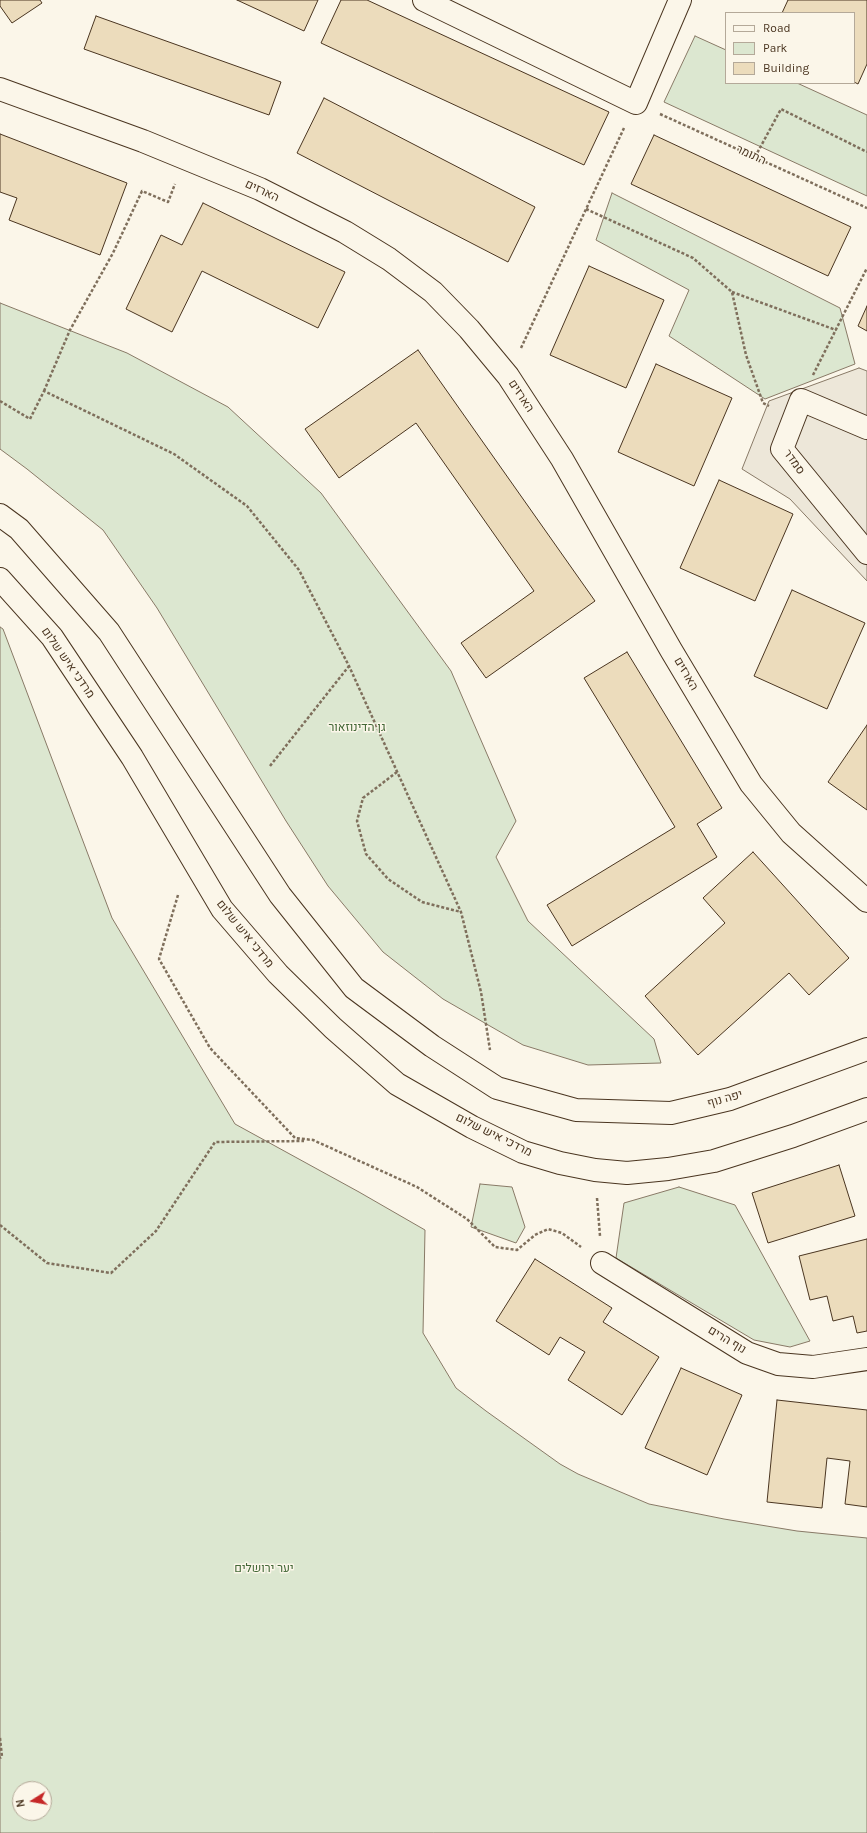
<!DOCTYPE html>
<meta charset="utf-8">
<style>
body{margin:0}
#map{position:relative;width:867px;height:1833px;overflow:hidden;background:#fbf6e9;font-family:Karla,sans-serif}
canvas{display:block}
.legend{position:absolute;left:725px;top:12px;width:130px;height:72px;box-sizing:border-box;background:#fbf6e9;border:1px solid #b4a999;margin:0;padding:5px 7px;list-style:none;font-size:12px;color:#4a3520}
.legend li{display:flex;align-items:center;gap:8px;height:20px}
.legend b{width:20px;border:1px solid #b4a999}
.north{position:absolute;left:12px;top:1781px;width:40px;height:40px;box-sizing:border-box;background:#fbf6e9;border:1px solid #b4a999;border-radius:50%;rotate:259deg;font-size:11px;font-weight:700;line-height:16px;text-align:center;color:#4a3520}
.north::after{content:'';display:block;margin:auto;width:14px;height:18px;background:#c62828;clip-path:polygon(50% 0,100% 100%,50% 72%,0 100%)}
</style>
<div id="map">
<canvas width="867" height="1833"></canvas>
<ul class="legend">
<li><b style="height:5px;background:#fbf6e9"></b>Road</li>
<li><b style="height:11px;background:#dce7d0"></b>Park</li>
<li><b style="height:11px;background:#ecdcbc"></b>Building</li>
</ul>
<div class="north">N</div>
</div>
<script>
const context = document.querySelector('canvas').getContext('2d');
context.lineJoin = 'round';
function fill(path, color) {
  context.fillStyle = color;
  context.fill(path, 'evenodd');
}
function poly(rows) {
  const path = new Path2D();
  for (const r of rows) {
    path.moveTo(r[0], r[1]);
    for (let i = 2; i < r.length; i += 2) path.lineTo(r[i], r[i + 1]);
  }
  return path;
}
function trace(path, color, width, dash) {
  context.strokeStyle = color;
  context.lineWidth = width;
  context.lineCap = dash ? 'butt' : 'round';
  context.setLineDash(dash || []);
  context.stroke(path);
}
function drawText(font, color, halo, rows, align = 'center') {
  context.font = font + ' Karla,Heebo,sans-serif';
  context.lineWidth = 3;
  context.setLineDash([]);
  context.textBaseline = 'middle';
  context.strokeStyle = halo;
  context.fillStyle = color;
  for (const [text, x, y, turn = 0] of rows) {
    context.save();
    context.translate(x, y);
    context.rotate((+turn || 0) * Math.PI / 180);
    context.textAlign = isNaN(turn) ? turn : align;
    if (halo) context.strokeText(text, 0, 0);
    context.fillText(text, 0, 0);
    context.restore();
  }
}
const green = poly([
 [695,36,726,50,726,83,797,83,867,115,867,196,664,102,695,36],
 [612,193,840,308,855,364,765,399,669,336,689,290,596,240,612,193],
 [0,303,127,353,228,407,321,493,451,671,516,821,496,857,528,921,654,1039,661,1063,588,1065,523,1045,443,999,383,952,328,886,286,821,157,608,103,530,27,469,0,449,0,303],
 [0,627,3,629,112,918,235,1124,359,1192,425,1230,423,1333,456,1388,486,1411,560,1464,578,1474,649,1504,724,1519,797,1531,867,1538,867,1833,0,1833,0,627],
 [20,1789,44,1789,44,1813,20,1813,20,1789],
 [480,1184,512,1187,525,1227,516,1243,471,1227,480,1184],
 [679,1187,735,1205,810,1341,790,1347,754,1340,616,1258,624,1203,679,1187]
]);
const parking = poly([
 [859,368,867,371,867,581,790,499,742,469,769,401,859,368]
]);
const building = poly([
 [0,0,40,0,42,3,12,23,0,6,0,0],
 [237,0,318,0,304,31,237,0],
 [341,0,367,0,609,112,584,165,321,43,341,0],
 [788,0,867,0,867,64,858,84,854,82,854,13,782,13,788,0],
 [96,16,281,82,269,115,84,49,96,16],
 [324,98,535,207,508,262,297,153,324,98],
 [0,134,127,183,100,255,9,220,17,198,0,192,0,134],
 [654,135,851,227,828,276,631,184,654,135],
 [203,203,345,272,318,328,202,271,172,332,126,309,161,235,182,245,203,203],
 [589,266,664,300,626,388,550,355,589,266],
 [867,306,867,331,858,326,867,306],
 [418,350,595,601,486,678,461,643,534,591,416,423,339,478,305,429,418,350],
 [656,364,732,398,694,486,618,452,656,364],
 [719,480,793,514,755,601,680,568,719,480],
 [792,590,865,623,827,709,754,676,792,590],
 [627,652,722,808,697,824,717,857,572,946,547,905,675,827,584,678,627,652],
 [867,725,867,810,828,782,867,725],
 [753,852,849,958,809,995,789,973,698,1055,645,996,725,923,703,898,753,852],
 [839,1165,855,1216,768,1243,752,1193,839,1165],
 [867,1239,867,1331,857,1333,853,1316,833,1321,827,1296,810,1300,799,1256,867,1239],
 [535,1259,612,1308,603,1322,659,1357,622,1415,568,1380,585,1352,560,1337,549,1355,496,1321,535,1259],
 [681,1368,742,1395,707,1475,645,1448,681,1368],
 [777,1400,867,1410,867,1507,845,1504,850,1461,827,1458,822,1508,767,1502,777,1400]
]);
const path = poly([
 [660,114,867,208],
 [755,157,781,109,867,152],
 [586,209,693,258,732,292,746,355,763,403,769,406],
 [732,292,836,330],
 [521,348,624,128],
 [813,375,867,268],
 [44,391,70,330,113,253,142,191,168,202,175,184],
 [0,401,30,419,44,391,174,454,247,506,299,570,349,666,461,912,481,992,490,1050],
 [270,766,349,666],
 [397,772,363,798,357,821,366,854,388,879,422,902,461,912],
 [178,895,159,959,210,1048,295,1138,313,1140,417,1187,467,1219,495,1247,517,1250,535,1235,548,1229,562,1233,581,1247],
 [597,1198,600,1236],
 [0,1225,47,1263,111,1273,156,1231,215,1142,304,1141],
 [0,1738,2,1757,0,1758]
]);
const minor = poly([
 [424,0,636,103,680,0],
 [0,89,143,141,260,189,345,232,389,259,433,292,469,329,508,376,562,459,671,650,751,784,791,833,867,901],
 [867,428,801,400,782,449,867,553],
 [602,1263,747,1353,778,1364,813,1367,867,1359]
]);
const major = poly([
 [0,515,19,529,109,632,280,895,354,988,432,1046,497,1088,576,1110,671,1113,730,1099,867,1049],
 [0,579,52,637,132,757,222,909,278,974,333,1028,397,1084,472,1127,523,1152,560,1163,595,1170,627,1173,668,1169,714,1161,793,1136,867,1109]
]);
const streetNames = [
 ["התומר",751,155,25],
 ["הארזים",262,191,25],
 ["הארזים",521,396,57],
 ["סמדר",794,462,54],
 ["מרדכי איש שלום",68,663,55],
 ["הארזים",686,674,60],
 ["מרדכי איש שלום",245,934,51],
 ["יפה נוף",725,1099,-16],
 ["מרדכי איש שלום",494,1135,26],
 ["נוף הרים",727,1340,31]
];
const parkNames = [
 ["גן הדינוזאור",357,728],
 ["יער ירושלים",264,1569]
];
fill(green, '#dce7d0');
trace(green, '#887966', 1);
fill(parking, '#ede7d9');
trace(parking, '#887966', 1);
fill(building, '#ecdcbc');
trace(building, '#4a3520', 1);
trace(minor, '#4a3520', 24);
trace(major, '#4a3520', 24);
trace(path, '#7f6f5c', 2.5, [3, 2]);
trace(minor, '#fbf6e9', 22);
trace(major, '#fbf6e9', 22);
drawText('12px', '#4a3520', '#fbf6e9', streetNames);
drawText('12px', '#436837', '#fbf6e9', parkNames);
</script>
